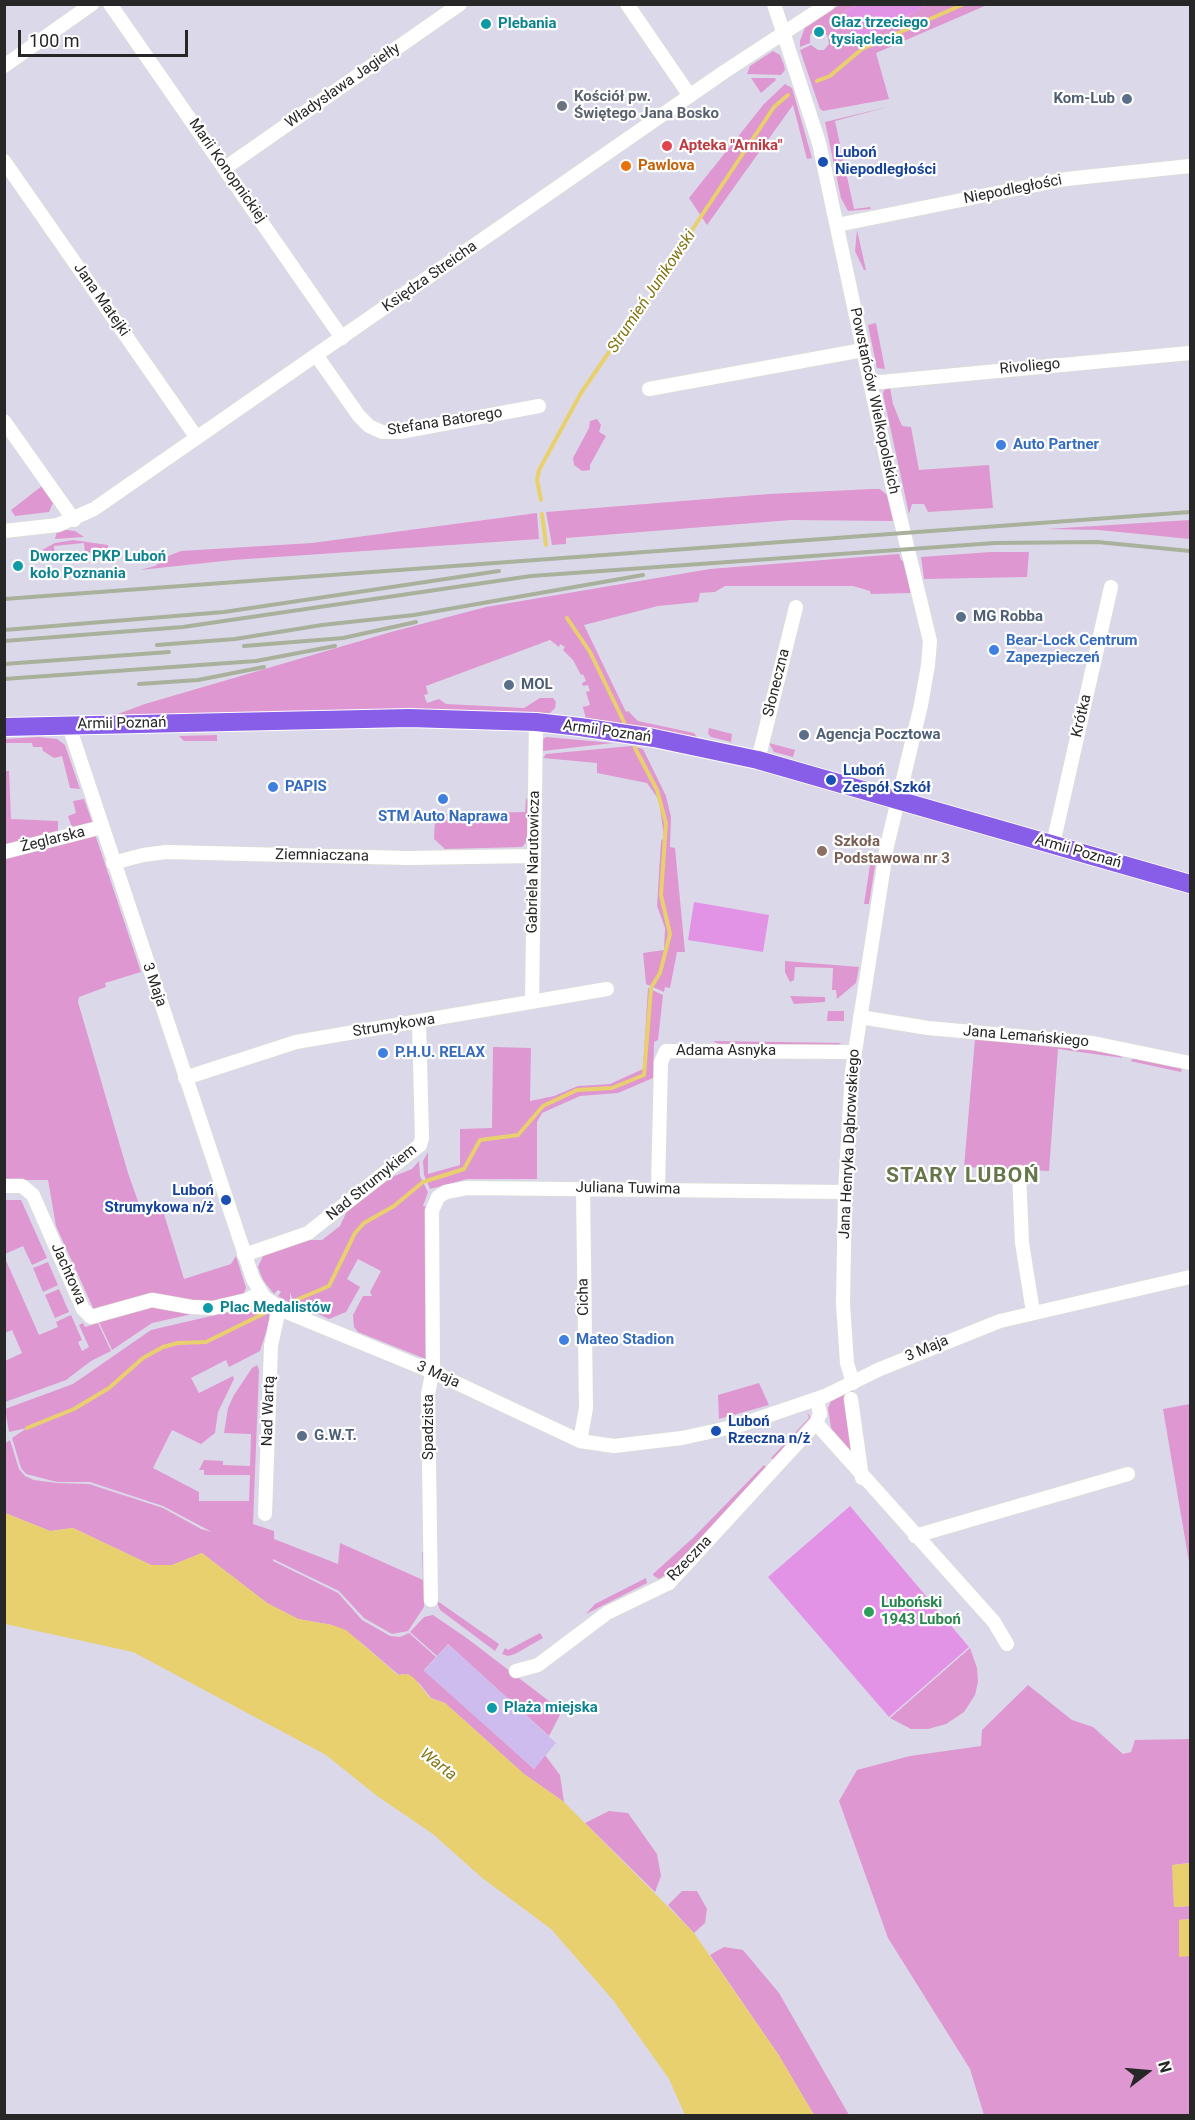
<!DOCTYPE html>
<meta charset="utf-8">
<style>
body{margin:0}
#map{position:relative;width:1195px;height:2120px;overflow:hidden;background:#dbd9e9;font-family:Roboto,sans-serif}
canvas{display:block}
.frame{position:absolute;inset:0;border:6px solid #272727;pointer-events:none}
.north{position:absolute;left:1117px;top:2042px;width:60px;height:60px;-webkit-text-stroke:4px #fff;paint-order:stroke;rotate:74deg;font-size:16px;font-weight:700;line-height:24px;text-align:center;color:#272727}
.north::after{content:'';display:block;margin:auto;width:21px;height:27px;background:#272727;clip-path:polygon(50% 0,100% 100%,50% 72%,0 100%)}
.scale{position:absolute;left:18px;top:30px;width:170px;height:27px;box-sizing:border-box;border:3px solid #272727;border-top:0;padding-left:8px;font-size:18px;line-height:21px;white-space:nowrap;color:#272727;-webkit-text-stroke:4px #fff;paint-order:stroke}
</style>
<div id="map">
<canvas width="1195" height="2120"></canvas>
<div class="frame"></div>
<div class="north">N</div>
<div class="scale">100 m</div>
</div>
<script>
const context = document.querySelector('canvas').getContext('2d');
context.lineJoin = 'round';
function fill(path, color) {
  context.fillStyle = color;
  context.fill(path, 'evenodd');
}
function poly(rows) {
  const path = new Path2D();
  for (const r of rows) {
    path.moveTo(r[0], r[1]);
    for (let i = 2; i < r.length; i += 2) path.lineTo(r[i], r[i + 1]);
  }
  return path;
}
function trace(path, color, width, dash) {
  context.strokeStyle = color;
  context.lineWidth = width;
  context.lineCap = dash ? 'butt' : 'round';
  context.setLineDash(dash || []);
  context.stroke(path);
}
function drawText(font, color, halo, rows, align = 'center') {
  context.font = font + ' Roboto,sans-serif';
  context.lineWidth = 4.5;
  context.setLineDash([]);
  context.textBaseline = 'middle';
  context.strokeStyle = halo;
  context.fillStyle = color;
  for (const [text, x, y, turn = 0] of rows) {
    context.save();
    context.translate(x, y);
    context.rotate((+turn || 0) * Math.PI / 180);
    context.textAlign = isNaN(turn) ? turn : align;
    if (halo) context.strokeText(text, 0, 0);
    context.fillText(text, 0, 0);
    context.restore();
  }
}
const green = poly([
 [840,5,857,5,845,11,862,41,927,5,987,5,876,53,889,99,823,111,820,109,800,50,811,45,818,50,824,50,829,44,828,37,824,31,816,30,810,35,810,43,800,47,800,41,806,25],
 [773,51,780,55,784,65,785,70,781,75,747,74,750,66],
 [751,78,775,78,776,80,761,93],
 [785,84,792,88,812,158,807,159,793,105,707,225,689,198,764,104],
 [891,106,835,121,854,209,870,207,871,209,848,211,841,198,825,122],
 [857,230,866,270,864,270,855,251],
 [876,323,885,369,877,368,868,325],
 [890,388,893,404,902,426,911,427,919,470,989,465,993,508,928,512,924,504,912,504,909,514,883,394,884,390],
 [597,419,601,425,599,432,606,436,590,465,590,470,582,471,574,465,573,458,589,428,590,421],
 [42,486,53,503,49,512,15,516,11,510],
 [872,489,880,489,887,495,893,521,791,520,566,538,566,544,552,545,546,512,769,494],
 [537,513,539,539,233,560,140,570,155,566,168,556,181,551,312,543],
 [1190,520,1190,539,1099,530,1047,529],
 [66,530,75,531,84,537,55,539,57,532],
 [73,540,108,545,108,548,105,551,85,553,84,543,54,546,55,556,42,550,55,543],
 [991,552,1029,552,1027,577,924,579,921,557],
 [899,554,901,560,905,562,911,593,871,594,870,591,853,586,725,586,715,592,700,593,698,602,658,606,584,625,626,712,628,711,638,721,694,733,699,740,586,719,581,700,583,707,590,705,586,692,590,691,588,685,583,686,582,683,586,681,583,674,581,675,573,660,563,650,565,647,560,644,559,647,550,640,426,686,428,694,424,695,427,703,439,699,446,704,524,708,540,698,553,698,556,702,555,708,547,716,419,709,107,718,145,704,391,632,486,607,710,569],
 [709,728,732,734,731,742,711,737,708,734],
 [217,735,217,741,184,741,179,736],
 [39,737,57,739,65,745,80,789,70,788,62,756,54,758,43,751,42,747,33,747,32,743,5,743,5,739],
 [546,737,613,743,543,751,542,740],
 [769,743,795,750,793,757,774,752],
 [631,746,643,749,666,796,671,817,670,847,675,848,685,952,677,952,670,988,665,987,664,992,646,984,643,953,664,950,665,928,657,906,661,841,664,837,659,800,647,783,597,773,597,763,543,758,546,754],
 [5,771,9,771,11,819,58,821,58,833,5,845],
 [526,798,530,803,529,839,522,847,445,849,434,839,435,820,440,814,525,812],
 [84,799,93,824,76,828,71,825,68,816,76,813,73,801],
 [95,834,141,972,105,983,106,987,79,997,78,1002,128,1173,140,1207,160,1201,184,1279,231,1264,236,1256,246,1288,243,1295,201,1303,146,1295,94,1310,56,1226,48,1180,5,1180,5,857],
 [871,859,876,859,869,904,864,904],
 [785,961,859,967,856,983,837,999,836,990,832,990,833,968,795,967,794,980,790,982,785,972],
 [648,988,663,995,658,1040,654,1042,653,1078,618,1093,580,1096,542,1113,537,1122,537,1179,467,1179,430,1189,424,1175,423,1161,428,1152,428,1174,460,1165,460,1129,492,1128,493,1047,531,1048,530,1101,554,1096,578,1086,610,1084,643,1069],
 [790,996,825,997,825,1002,794,1004],
 [828,1011,844,1011,844,1021,827,1021],
 [975,1039,1072,1047,1119,1055,1123,1058,1058,1049,1049,1171,964,1167],
 [713,1041,842,1043,843,1042,836,1046,719,1044],
 [1135,1058,1182,1067,1181,1072,1130,1061],
 [419,1161,420,1176,428,1192,423,1206,427,1207,428,1360,358,1332,354,1327,353,1315,363,1296,372,1296,370,1292,381,1271,358,1259,347,1279,360,1287,346,1312,329,1319,293,1302,290,1292,290,1303,278,1296,281,1292,278,1290,274,1294,263,1280,258,1267,263,1256,308,1240,322,1240,340,1226,347,1211,392,1177,412,1169],
 [5,1200,21,1200,47,1258,32,1265,23,1246,5,1254],
 [4,1256,39,1335,58,1327,56,1322,71,1315,82,1340,78,1342,82,1351,89,1347,79,1325,83,1323,85,1327,98,1323,111,1351,91,1361,66,1380,5,1402,5,1361,22,1353,12,1330,5,1333],
 [48,1262,58,1285,43,1292,33,1268],
 [59,1289,69,1312,55,1318,45,1295],
 [256,1305,269,1313,270,1320,260,1351,229,1367,226,1360,191,1378,199,1393,233,1376,234,1379,218,1412,215,1433,201,1444,172,1430,153,1468,199,1492,199,1501,249,1501,250,1475,204,1475,204,1470,199,1470,204,1460,223,1461,223,1465,250,1466,251,1434,224,1433,228,1408,234,1395,252,1368,257,1365,259,1370,253,1524,274,1531,274,1539,338,1564,340,1543,423,1580,422,1552,425,1552,424,1607,408,1631,392,1634,364,1618,339,1591,273,1559,273,1561,338,1593,362,1620,390,1636,400,1637,409,1633,436,1657,424,1670,534,1769,545,1755,560,1775,564,1802,524,1774,445,1703,431,1698,419,1683,403,1674,399,1675,358,1640,332,1625,298,1619,267,1603,202,1553,172,1565,151,1565,73,1528,50,1531,5,1513,4,1444,10,1440,19,1469,25,1476,34,1480,57,1483,89,1484,163,1508,201,1529,212,1532,163,1506,102,1486,90,1482,57,1482,26,1474,21,1468,12,1438,27,1428,9,1432,5,1409,73,1384,151,1330,241,1309,254,1313,253,1306],
 [149,1306,197,1313,152,1323,112,1350,99,1322],
 [759,1383,769,1405,719,1419,718,1395],
 [854,1390,847,1399,851,1451,831,1428,828,1408,831,1401],
 [1190,1404,1190,1568,1163,1409],
 [807,1412,811,1418,799,1430,801,1432,774,1460,771,1458,809,1418],
 [764,1465,767,1468,668,1573,659,1579,654,1576,653,1574,694,1537],
 [646,1578,647,1583,586,1614,595,1604],
 [436,1600,499,1644,495,1651,440,1610],
 [433,1615,468,1639,562,1711,549,1736,448,1644,437,1656,410,1632,424,1617],
 [540,1633,543,1638,515,1654,508,1656,502,1654,505,1648,508,1650],
 [970,1648,977,1668,978,1682,975,1695,964,1712,946,1724,928,1729,911,1729,890,1718],
 [1028,1685,1072,1720,1093,1727,1123,1754,1131,1752,1135,1740,1190,1739,1190,1863,1173,1865,1174,1907,1190,1906,1190,1919,1179,1920,1179,1956,1190,1956,1190,2115,984,2115,970,2069,888,1938,839,1801,857,1770,910,1756,981,1746,982,1730],
 [609,1811,628,1813,657,1854,661,1876,655,1892,585,1823],
 [682,1891,697,1891,707,1909,705,1923,694,1933,668,1905],
 [724,1947,743,1950,779,1993,849,2115,814,2115,778,2054,710,1955]
]);
const sand = poly([
 [448,1644,556,1743,534,1769,424,1671]
]);
const pitch = poly([
 [857,5,927,4,927,5,862,41,845,11],
 [694,902,769,915,763,952,688,940],
 [850,1506,969,1647,889,1717,768,1577]
]);
const water = poly([
 [5,1513,50,1531,73,1528,151,1565,172,1565,202,1553,267,1603,298,1619,332,1625,346,1630,398,1675,408,1674,414,1678,430,1698,445,1703,524,1774,564,1802,694,1933,778,2054,814,2115,685,2115,669,2079,613,2000,551,1929,481,1877,433,1834,377,1796,326,1755,133,1652,5,1624],
 [1190,1863,1190,1906,1174,1907,1172,1865],
 [1190,1919,1190,1956,1179,1957,1179,1920]
]);
const stream = poly([
 [817,81,830,76,862,49,964,4],
 [541,500,537,480,539,470,581,393,618,339,651,296,660,278,774,107,788,95],
 [542,514,546,545],
 [567,618,590,652,624,722],
 [635,748,657,790,666,823,661,895,670,934,660,973,652,986],
 [294,1301,329,1286,355,1233,364,1223,394,1206,423,1182,464,1169,480,1140,518,1135,543,1106,577,1090,612,1088,644,1075,651,989],
 [27,1428,74,1409,109,1388,143,1358,163,1347,178,1343,206,1342,267,1312]
]);
const minor = poly([
 [110,4,342,338],
 [627,4,690,96],
 [774,4,819,143,891,480,930,641,928,665,921,705,887,846,852,1071,845,1192,843,1304,847,1363,853,1383],
 [4,66,92,4],
 [4,161,197,438],
 [225,168,460,4],
 [837,225,1066,179,1190,166],
 [316,355,359,416,369,426,382,432,400,432,539,406],
 [870,383,1190,353],
 [649,389,863,350],
 [4,421,74,520],
 [4,531,58,525,94,509,724,72,828,4],
 [69,726,253,1279,264,1297,284,1311,433,1372,580,1441,614,1446,682,1438,737,1426,825,1396,880,1369,1000,1321,1190,1277],
 [758,760,796,607],
 [1053,844,1111,587],
 [4,852,102,827],
 [113,863,143,855,166,852,408,858,533,856],
 [532,1002,536,722],
 [860,1017,928,1028,1093,1043,1190,1063],
 [185,1078,296,1042,607,989],
 [1019,1172,1022,1243,1033,1312],
 [4,1186,22,1186,33,1195,83,1309,91,1317,152,1300,191,1307,213,1308,247,1300,260,1293],
 [658,1189,661,1062,666,1051,854,1052],
 [244,1255,308,1233,420,1145,422,1138,419,1022],
 [851,1399,862,1478],
 [816,1423,994,1622,1007,1644],
 [580,1441,586,1408,583,1188],
 [265,1514,271,1346,279,1308],
 [915,1536,1128,1474],
 [431,1600,428,1394,433,1369,432,1211,438,1197,446,1192,467,1188,845,1192],
 [516,1671,538,1665,607,1613,669,1583,816,1423,820,1414,817,1399]
]);
const major = poly([
 [4,727,409,718,536,722,580,727,654,738,758,760,1190,884]
]);
const rail = poly([
 [4,599,1190,512],
 [4,630,224,612,499,571],
 [4,641,183,627,531,576,995,543,1097,542,1190,551],
 [157,645,235,639,322,625,414,615,643,575],
 [244,646,343,638,416,622],
 [4,664,169,652],
 [4,679,256,661,335,646],
 [139,684,198,680,264,667]
]);
const markers = [
 [486,24,6,"#0f9aa8"],
 [819,32,6,"#0f9aa8"],
 [1127,99,6,"#5c6f8a"],
 [562,106,6,"#6b7280"],
 [667,146,6,"#e0444e"],
 [823,162,6,"#1a4fb4"],
 [626,166,6,"#e8710a"],
 [1001,445,6,"#3f7fe0"],
 [18,566,6,"#0f9aa8"],
 [961,617,6,"#5c6f8a"],
 [994,650,6,"#3f7fe0"],
 [509,685,6,"#5c6f8a"],
 [804,735,6,"#5c6f8a"],
 [831,780,6,"#1a4fb4"],
 [273,787,6,"#3f7fe0"],
 [443,799,6,"#3f7fe0"],
 [822,851,6,"#8d6e63"],
 [383,1053,6,"#3f7fe0"],
 [226,1200,6,"#1a4fb4"],
 [208,1308,6,"#0f9aa8"],
 [564,1340,6,"#3f7fe0"],
 [716,1431,6,"#1a4fb4"],
 [302,1436,6,"#5c6f8a"],
 [869,1612,6,"#2e9e5b"],
 [492,1708,6,"#0f9aa8"]
];
const cultureNames = [
 ["Głaz trzeciego",831,23],
 ["tysiąclecia",831,40],
 ["Plebania",498,24],
 ["Dworzec PKP Luboń",30,557],
 ["koło Poznania",30,574],
 ["Plac Medalistów",220,1308],
 ["Plaża miejska",504,1708]
];
const streetNames = [
 ["Władysława Jagiełły",343,86,-35],
 ["Marii Konopnickiej",227,171,55],
 ["Niepodległości",1013,190,-11],
 ["Księdza Streicha",430,277,-35],
 ["Jana Matejki",101,300,55],
 ["Rivoliego",1030,367,-5],
 ["Powstańców Wielkopolskich",874,401,78],
 ["Stefana Batorego",445,422,-9],
 ["Słoneczna",777,683,-76],
 ["Krótka",1082,716,-77],
 ["Armii Poznań",122,724,-1],
 ["Armii Poznań",607,732,8],
 ["Żeglarska",53,840,-14],
 ["Armii Poznań",1078,852,16],
 ["Ziemniaczana",322,856,1],
 ["Gabriela Narutowicza",534,862,-89],
 ["3 Maja",154,985,71],
 ["Strumykowa",394,1026,-9],
 ["Jana Lemańskiego",1026,1037,5],
 ["Adama Asnyka",726,1051],
 ["Jana Henryka Dąbrowskiego",850,1144,-87],
 ["Nad Strumykiem",372,1183,-39],
 ["Juliana Tuwima",628,1189,1],
 ["Jachtowa",68,1274,66],
 ["Cicha",584,1297,-91],
 ["3 Maja",927,1349,-23],
 ["3 Maja",438,1375,24],
 ["Nad Wartą",269,1411,-88],
 ["Spadzista",429,1427,-90],
 ["Rzeczna",690,1559,-46]
];
const worshipNames = [
 ["Kościół pw.",574,97],
 ["Świętego Jana Bosko",574,114]
];
const serviceNames = [
 ["Kom-Lub",1115,99,"right"],
 ["MG Robba",973,617],
 ["MOL",521,685],
 ["Agencja Pocztowa",816,735],
 ["G.W.T.",314,1436]
];
const healthNames = [
 ["Apteka \"Arnika\"",679,146]
];
const transitNames = [
 ["Luboń",835,153],
 ["Niepodległości",835,170],
 ["Luboń",843,771],
 ["Zespół Szkół",843,788],
 ["Luboń",214,1191,"right"],
 ["Strumykowa n/ż",214,1208,"right"],
 ["Luboń",728,1422],
 ["Rzeczna n/ż",728,1439]
];
const foodNames = [
 ["Pawlova",638,166]
];
const shopNames = [
 ["Auto Partner",1013,445],
 ["Bear-Lock Centrum",1006,641],
 ["Zapezpieczeń",1006,658],
 ["PAPIS",285,787],
 ["STM Auto Naprawa",443,817,"center"],
 ["P.H.U. RELAX",395,1053],
 ["Mateo Stadion",576,1340]
];
const educationNames = [
 ["Szkoła",834,842],
 ["Podstawowa nr 3",834,859]
];
const leisureNames = [
 ["Luboński",881,1603],
 ["1943 Luboń",881,1620]
];
const waterNames = [
 ["Strumień Junikowski",652,292,-56],
 ["Warta",438,1765,38]
];
const districtNames = [
 ["STARY LUBOŃ",963,1177]
];
fill(green, '#de97d0');
fill(sand, '#cfbcee');
fill(pitch, '#e293e5');
fill(water, '#e8d06f');
trace(stream, '#e8d06f', 4);
trace(minor, '#dae0ce', 15);
trace(major, '#fff', 20);
trace(minor, '#fff', 14);
trace(major, '#885ee9', 18);
trace(rail, '#a9b19c', 4);
for (const [x, y, r, color] of markers) {
  const dot = new Path2D();
  dot.arc(x, y, r, 0, 2 * Math.PI);
  context.fillStyle = color;
  context.fill(dot);
  trace(dot, '#fff', 2);
}
drawText('bold 15px', '#0d838f', '#fff', cultureNames, 'left');
drawText('15px', '#272727', '#fff', streetNames);
drawText('bold 15px', '#5b616d', '#fff', worshipNames, 'left');
drawText('bold 15px', '#4e5e75', '#fff', serviceNames, 'left');
drawText('bold 15px', '#be3a42', '#fff', healthNames, 'left');
drawText('bold 15px', '#164399', '#fff', transitNames, 'left');
drawText('bold 15px', '#c56008', '#fff', foodNames, 'left');
drawText('bold 15px', '#366cbe', '#fff', shopNames, 'left');
drawText('bold 15px', '#785e54', '#fff', educationNames, 'left');
drawText('bold 15px', '#27864d', '#fff', leisureNames, 'left');
drawText('italic 16px', '#827513', '#fff', waterNames);
context.letterSpacing = '1.5px';
drawText('bold 21px', '#66754a', '#fff', districtNames);
context.letterSpacing = '0px';
</script>
